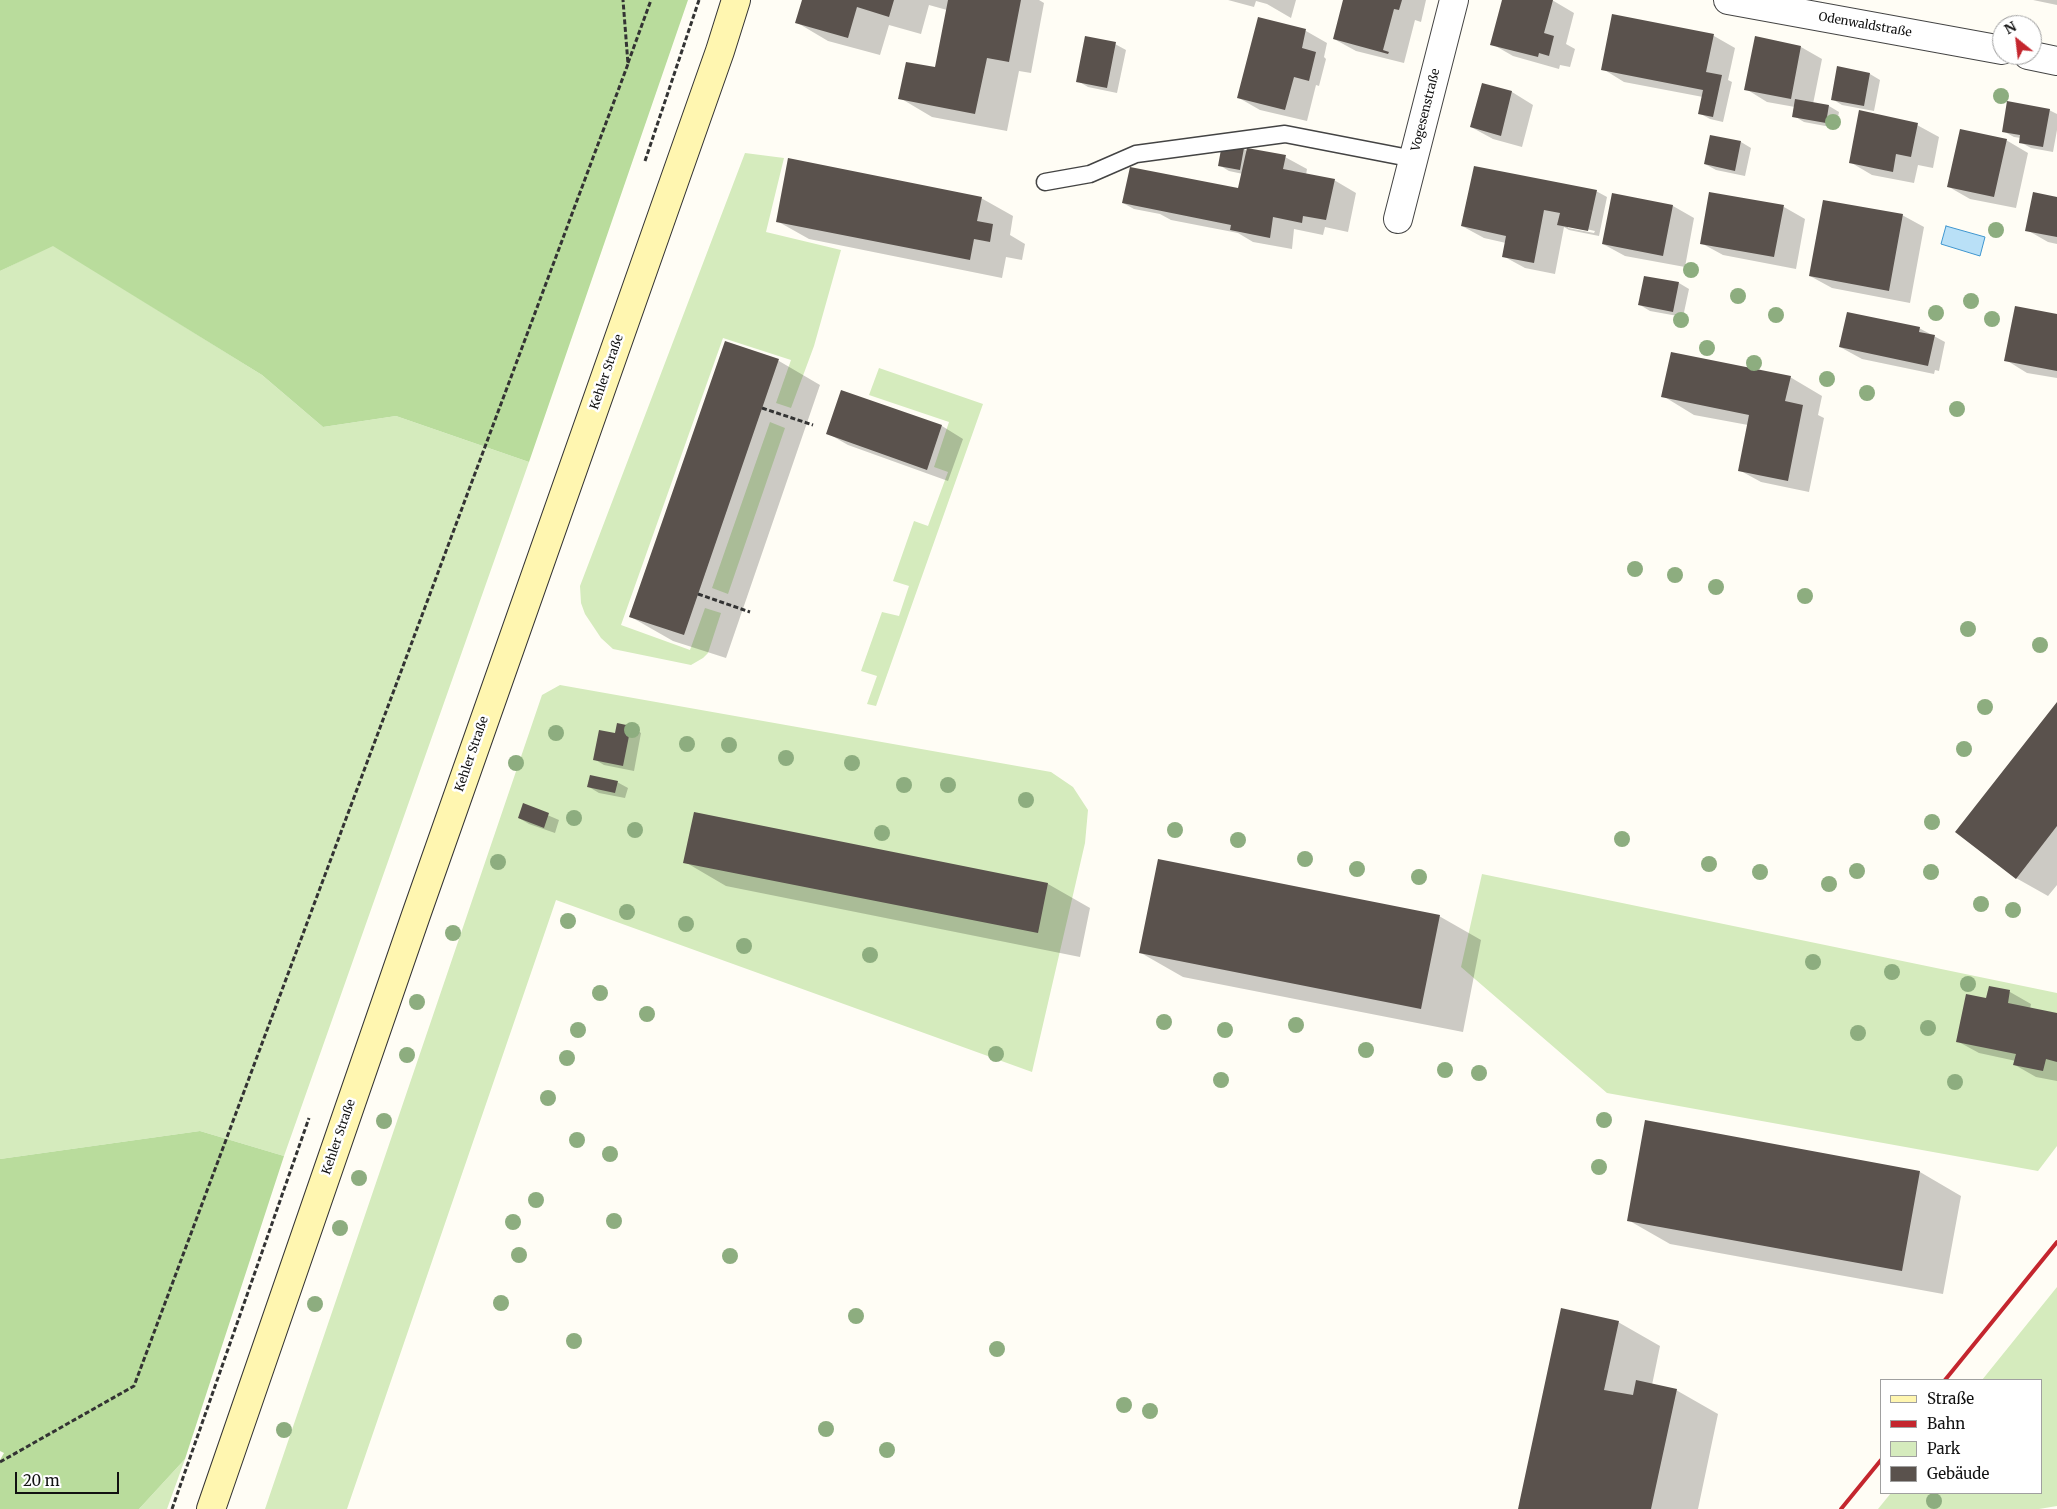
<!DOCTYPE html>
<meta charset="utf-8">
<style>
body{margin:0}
#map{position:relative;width:2057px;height:1509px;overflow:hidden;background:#fffdf5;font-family:Merriweather,serif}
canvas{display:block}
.legend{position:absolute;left:1880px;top:1379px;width:162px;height:115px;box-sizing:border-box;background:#fff;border:1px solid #a0a0a0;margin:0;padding:6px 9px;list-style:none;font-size:15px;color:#111}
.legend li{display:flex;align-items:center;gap:10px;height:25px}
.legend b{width:25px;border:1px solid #a0a0a0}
.north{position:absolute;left:1992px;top:15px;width:50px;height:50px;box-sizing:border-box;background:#fff;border:1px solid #a0a0a0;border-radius:50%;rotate:331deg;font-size:14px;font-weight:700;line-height:20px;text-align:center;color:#111}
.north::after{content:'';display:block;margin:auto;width:18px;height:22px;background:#c4262e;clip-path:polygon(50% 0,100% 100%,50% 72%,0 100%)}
.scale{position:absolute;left:15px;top:1472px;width:104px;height:22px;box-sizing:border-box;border:2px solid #111;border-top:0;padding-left:6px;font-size:15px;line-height:18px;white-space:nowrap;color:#111;-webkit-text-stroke:4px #fff;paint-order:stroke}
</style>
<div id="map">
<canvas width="2057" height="1509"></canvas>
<ul class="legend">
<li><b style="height:6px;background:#fff6b0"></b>Straße</li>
<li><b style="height:6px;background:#c4262e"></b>Bahn</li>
<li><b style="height:14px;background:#d5ebbd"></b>Park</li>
<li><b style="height:14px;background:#5a524d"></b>Gebäude</li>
</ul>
<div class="north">N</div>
<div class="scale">20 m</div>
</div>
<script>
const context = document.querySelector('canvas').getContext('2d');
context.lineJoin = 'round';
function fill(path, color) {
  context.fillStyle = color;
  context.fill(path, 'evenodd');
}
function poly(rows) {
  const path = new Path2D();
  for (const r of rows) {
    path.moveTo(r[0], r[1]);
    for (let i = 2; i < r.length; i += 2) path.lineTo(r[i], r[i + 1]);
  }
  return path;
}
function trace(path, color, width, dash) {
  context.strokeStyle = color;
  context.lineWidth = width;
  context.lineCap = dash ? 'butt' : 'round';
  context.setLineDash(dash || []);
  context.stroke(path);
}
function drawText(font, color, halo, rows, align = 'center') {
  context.font = font + ' Merriweather,serif';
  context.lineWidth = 5;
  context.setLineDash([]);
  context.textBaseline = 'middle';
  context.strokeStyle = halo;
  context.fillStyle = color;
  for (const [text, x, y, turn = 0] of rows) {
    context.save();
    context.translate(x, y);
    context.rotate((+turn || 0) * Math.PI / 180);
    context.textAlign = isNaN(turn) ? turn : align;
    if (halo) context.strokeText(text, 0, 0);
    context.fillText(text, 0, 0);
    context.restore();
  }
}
const green = poly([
 [745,153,784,158,766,232,841,250,814,346,791,408,776,403,791,360,723,338,621,625,690,650,705,608,721,613,708,653,703,658,691,665,613,649,601,638,585,614,581,603,580,586],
 [53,245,262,375,323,427,396,416,529,462,284,1156,200,1131,0,1159,0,271],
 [879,368,983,404,876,706,867,704,877,676,861,671,882,612,899,616,909,586,893,581,914,521,928,526,948,472,934,467,949,422,869,395],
 [770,422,785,428,728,594,712,588],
 [560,685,1051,772,1073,787,1088,810,1085,843,1032,1072,556,900,347,1509,265,1509,542,695],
 [1482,874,2057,993,2057,1146,2038,1171,1607,1093,1461,967],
 [2057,1287,2057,1506,2039,1509,1878,1509,1891,1493,2041,1493,2041,1380,1982,1380],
 [185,1459,167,1509,139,1509]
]);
const forest = poly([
 [0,0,688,0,529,462,396,416,323,427,262,375,53,246,0,271],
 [200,1131,284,1156,185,1459,139,1509,0,1509,0,1460,4,1453,0,1451,0,1159]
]);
const water = poly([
 [1946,226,1985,237,1980,256,1941,244,1946,226]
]);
const shadow = poly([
 [803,0,1039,0,1044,3,1031,73,1019,71,1007,131,932,117,900,98,936,69,947,10,929,5,921,34,889,25,880,55,828,41,796,22],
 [1228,0,1296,0,1291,18,1267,4,1256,1,1254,7],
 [1344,0,1426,0,1421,22,1415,20,1404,63,1356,51,1334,39],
 [1503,0,1552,0,1574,13,1566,44,1575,49,1570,67,1560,65,1559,69,1513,56,1492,44],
 [2033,0,2057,0,2057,5],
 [1613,16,1714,36,1735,48,1728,80,1732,82,1723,122,1710,119,1699,113,1703,97,1624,82,1603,69],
 [1259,19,1306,31,1327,43,1324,57,1326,59,1319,86,1316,85,1307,121,1260,110,1239,98],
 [1115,44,1126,50,1117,93,1088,87,1078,81],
 [1801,47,1822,59,1813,104,1829,106,1839,112,1836,128,1804,122,1794,116,1795,107,1767,102,1746,89],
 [1838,68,1870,74,1880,80,1874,111,1842,105,1832,99],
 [1483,85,1512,92,1533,105,1522,147,1493,139,1471,127],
 [2049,110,2057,114,2057,130,2053,152,2031,148,2020,142,2021,138,2014,137,2003,131],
 [1917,125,1939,137,1933,168,1918,165,1914,183,1872,175,1850,162],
 [2006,140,2028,153,2016,208,1970,199,1949,187],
 [1741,142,1751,148,1745,176,1716,170,1705,164],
 [1244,149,1247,151,1285,157,1307,169,1306,175,1334,180,1356,193,1348,232,1325,227,1323,235,1294,229,1292,249,1253,242,1238,233,1171,220,1160,214,1134,209,1123,203,1239,190,1243,174,1229,171,1219,165],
 [1596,191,1607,197,1599,236,1569,230,1564,227,1555,274,1525,268,1503,256,1506,243,1484,238,1462,226],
 [1568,225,1595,231,1594,233,1568,228],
 [1613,194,1673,206,1694,218,1685,267,1625,256,1603,244],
 [981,198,1013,216,1010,235,1025,244,1022,260,1006,257,1002,278,809,239,777,221],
 [2057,198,2057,244,2048,242,2027,230],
 [1784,207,1805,219,1796,269,1723,255,1701,243],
 [1902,215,1924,227,1910,303,1832,288,1810,276],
 [1679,283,1689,289,1683,317,1650,311,1640,305],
 [2057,315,2057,378,2027,373,2006,360],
 [1919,328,1945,342,1939,371,1935,370,1934,374,1862,359,1840,347],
 [726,343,779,361,820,385,726,658,673,641,631,617],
 [1790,377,1822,396,1818,415,1824,418,1809,492,1761,482,1739,470,1748,425,1694,415,1663,396],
 [842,391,942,426,963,439,948,481,848,445,827,433],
 [2057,704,2057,885,2048,896,2016,878],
 [618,725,631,727,641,733,634,771,604,765,594,759,616,735],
 [617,782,628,788,625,798,599,793,589,787],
 [524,805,559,820,555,833,529,824,519,818],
 [695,813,1048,884,1090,908,1080,957,726,886,685,862],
 [1439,916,1481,940,1463,1032,1183,977,1141,953],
 [1990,988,2010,992,2031,1004,2030,1009,2057,1015,2057,1081,2036,1077,2015,1065,2016,1061,1979,1053,1957,1041,1987,1000],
 [1920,1172,1961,1196,1943,1294,1670,1244,1628,1220],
 [1618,1322,1660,1346,1652,1385,1676,1390,1718,1414,1698,1509,1519,1509]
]);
const building = poly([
 [802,0,894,0,889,17,857,7,848,38,795,23],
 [948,0,1021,0,1009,62,987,58,975,114,898,99,906,62,935,67],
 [1343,0,1402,0,1399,10,1394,9,1383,50,1389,52,1388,54,1333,39],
 [1502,0,1553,0,1544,33,1554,36,1549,56,1539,53,1538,57,1490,45],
 [1612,14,1714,34,1706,72,1722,75,1713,117,1698,114,1703,90,1601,70],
 [1258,17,1306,29,1302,48,1316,52,1309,81,1294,77,1285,110,1237,98],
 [1085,36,1116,42,1107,88,1076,82],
 [1755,36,1801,46,1791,99,1744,90],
 [1837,66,1870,73,1864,106,1831,100],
 [1482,83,1512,91,1501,136,1470,127],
 [1795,99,1829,105,1826,123,1792,117],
 [2007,101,2050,109,2043,147,2019,143,2020,135,2002,132],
 [1859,110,1918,123,1911,157,1896,154,1893,172,1849,163],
 [1960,129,2007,139,1994,197,1947,187],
 [1710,135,1741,141,1735,171,1704,164],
 [1222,144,1244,148,1240,170,1218,166],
 [1247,148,1286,155,1283,169,1335,179,1326,220,1303,216,1302,223,1273,217,1270,238,1230,230,1231,225,1122,203,1130,167,1238,188],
 [788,158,982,197,977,221,993,224,990,242,974,239,970,260,776,222],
 [1474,166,1597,190,1588,231,1557,225,1560,213,1544,210,1534,263,1502,257,1506,236,1461,226],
 [1709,192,1784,205,1774,257,1700,244],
 [2033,192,2057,197,2057,237,2025,231],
 [1612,193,1673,205,1663,256,1602,244],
 [1823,200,1903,214,1889,291,1809,276],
 [1644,276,1679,282,1673,312,1638,305],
 [2015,306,2057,314,2057,371,2004,361],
 [1847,312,1920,327,1919,332,1935,335,1928,366,1839,347],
 [725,341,779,359,684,635,629,617],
 [1671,352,1791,376,1785,401,1803,405,1788,481,1738,471,1749,415,1661,397],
 [841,390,942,425,927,470,826,434],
 [2057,702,2057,826,2016,879,1955,832],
 [617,723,631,726,623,766,593,760,599,730,615,733],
 [590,775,618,781,615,793,587,787],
 [523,803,549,813,544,828,518,818],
 [694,812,1048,883,1038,933,683,863],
 [1158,859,1440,915,1421,1009,1139,953],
 [1989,986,2010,990,2008,1003,2057,1013,2057,1062,2046,1059,2043,1071,2013,1065,2016,1054,1956,1042,1966,994,1986,998],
 [1645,1120,1920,1171,1902,1271,1627,1221],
 [1561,1308,1619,1321,1604,1390,1633,1395,1636,1380,1677,1389,1651,1509,1518,1509]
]);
const path = poly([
 [628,63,651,0],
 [645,161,699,0],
 [762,408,813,425],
 [698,594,750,612],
 [0,1462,134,1386,628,64,623,0],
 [172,1509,309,1118]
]);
const lane = poly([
 [1045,182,1090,174,1136,154,1285,134,1414,159]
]);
const street = poly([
 [1728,0,2002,50],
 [2028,55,2057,61],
 [1398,219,1454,0]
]);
const secondary = poly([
 [211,1509,416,915,720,51,736,0]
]);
const rail = poly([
 [1945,1380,2057,1242],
 [1841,1509,1881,1460]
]);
const trees = [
 [2001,96],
 [1833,122],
 [1996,230],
 [1691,270],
 [1738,296],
 [1971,301],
 [1936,313],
 [1776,315],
 [1992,319],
 [1681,320],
 [1707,348],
 [1754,363],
 [1827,379],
 [1867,393],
 [1957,409],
 [1635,569],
 [1675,575],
 [1716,587],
 [1805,596],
 [1968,629],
 [2040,645],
 [1985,707],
 [632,730],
 [556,733],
 [687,744],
 [729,745],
 [1964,749],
 [786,758],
 [516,763],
 [852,763],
 [904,785],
 [948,785],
 [1026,800],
 [574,818],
 [1932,822],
 [635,830],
 [1175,830],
 [882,833],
 [1622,839],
 [1238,840],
 [1305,859],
 [498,862],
 [1709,864],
 [1357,869],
 [1857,871],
 [1760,872],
 [1931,872],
 [1419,877],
 [1829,884],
 [1981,904],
 [2013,910],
 [627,912],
 [568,921],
 [686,924],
 [453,933],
 [744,946],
 [870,955],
 [1813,962],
 [1892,972],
 [1968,984],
 [600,993],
 [417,1002],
 [647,1014],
 [1164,1022],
 [1296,1025],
 [1928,1028],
 [578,1030],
 [1225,1030],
 [1858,1033],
 [1366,1050],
 [996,1054],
 [407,1055],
 [567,1058],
 [1445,1070],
 [1479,1073],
 [1221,1080],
 [1955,1082],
 [548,1098],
 [1604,1120],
 [384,1121],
 [577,1140],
 [610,1154],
 [1599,1167],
 [359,1178],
 [536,1200],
 [614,1221],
 [513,1222],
 [340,1228],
 [519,1255],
 [730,1256],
 [501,1303],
 [315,1304],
 [856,1316],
 [574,1341],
 [997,1349],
 [1124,1405],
 [1150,1411],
 [826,1429],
 [284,1430],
 [887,1450],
 [1934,1501]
];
const streetNames = [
 ["Odenwaldstraße",1865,25,10],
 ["Vogesenstraße",1426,110,-76],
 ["Kehler Straße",607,372,-71],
 ["Kehler Straße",472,754,-71],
 ["Kehler Straße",339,1137,-71]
];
fill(green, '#d5ebbd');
fill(forest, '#b9dc9c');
fill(water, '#b9e0f7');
trace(water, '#3f96cf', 1);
fill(shadow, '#0003');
fill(building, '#5a524d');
trace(lane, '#444', 19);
trace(street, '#444', 30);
trace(secondary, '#333', 30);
trace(path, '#333', 3, [5, 2.5]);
trace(lane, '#fff', 16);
trace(street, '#fff', 28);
trace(secondary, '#fff6b0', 28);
trace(rail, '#c4262e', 4);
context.fillStyle = '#8dad7f';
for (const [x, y] of trees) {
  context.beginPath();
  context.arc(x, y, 8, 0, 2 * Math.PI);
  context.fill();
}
drawText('12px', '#111', '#fff', streetNames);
</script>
